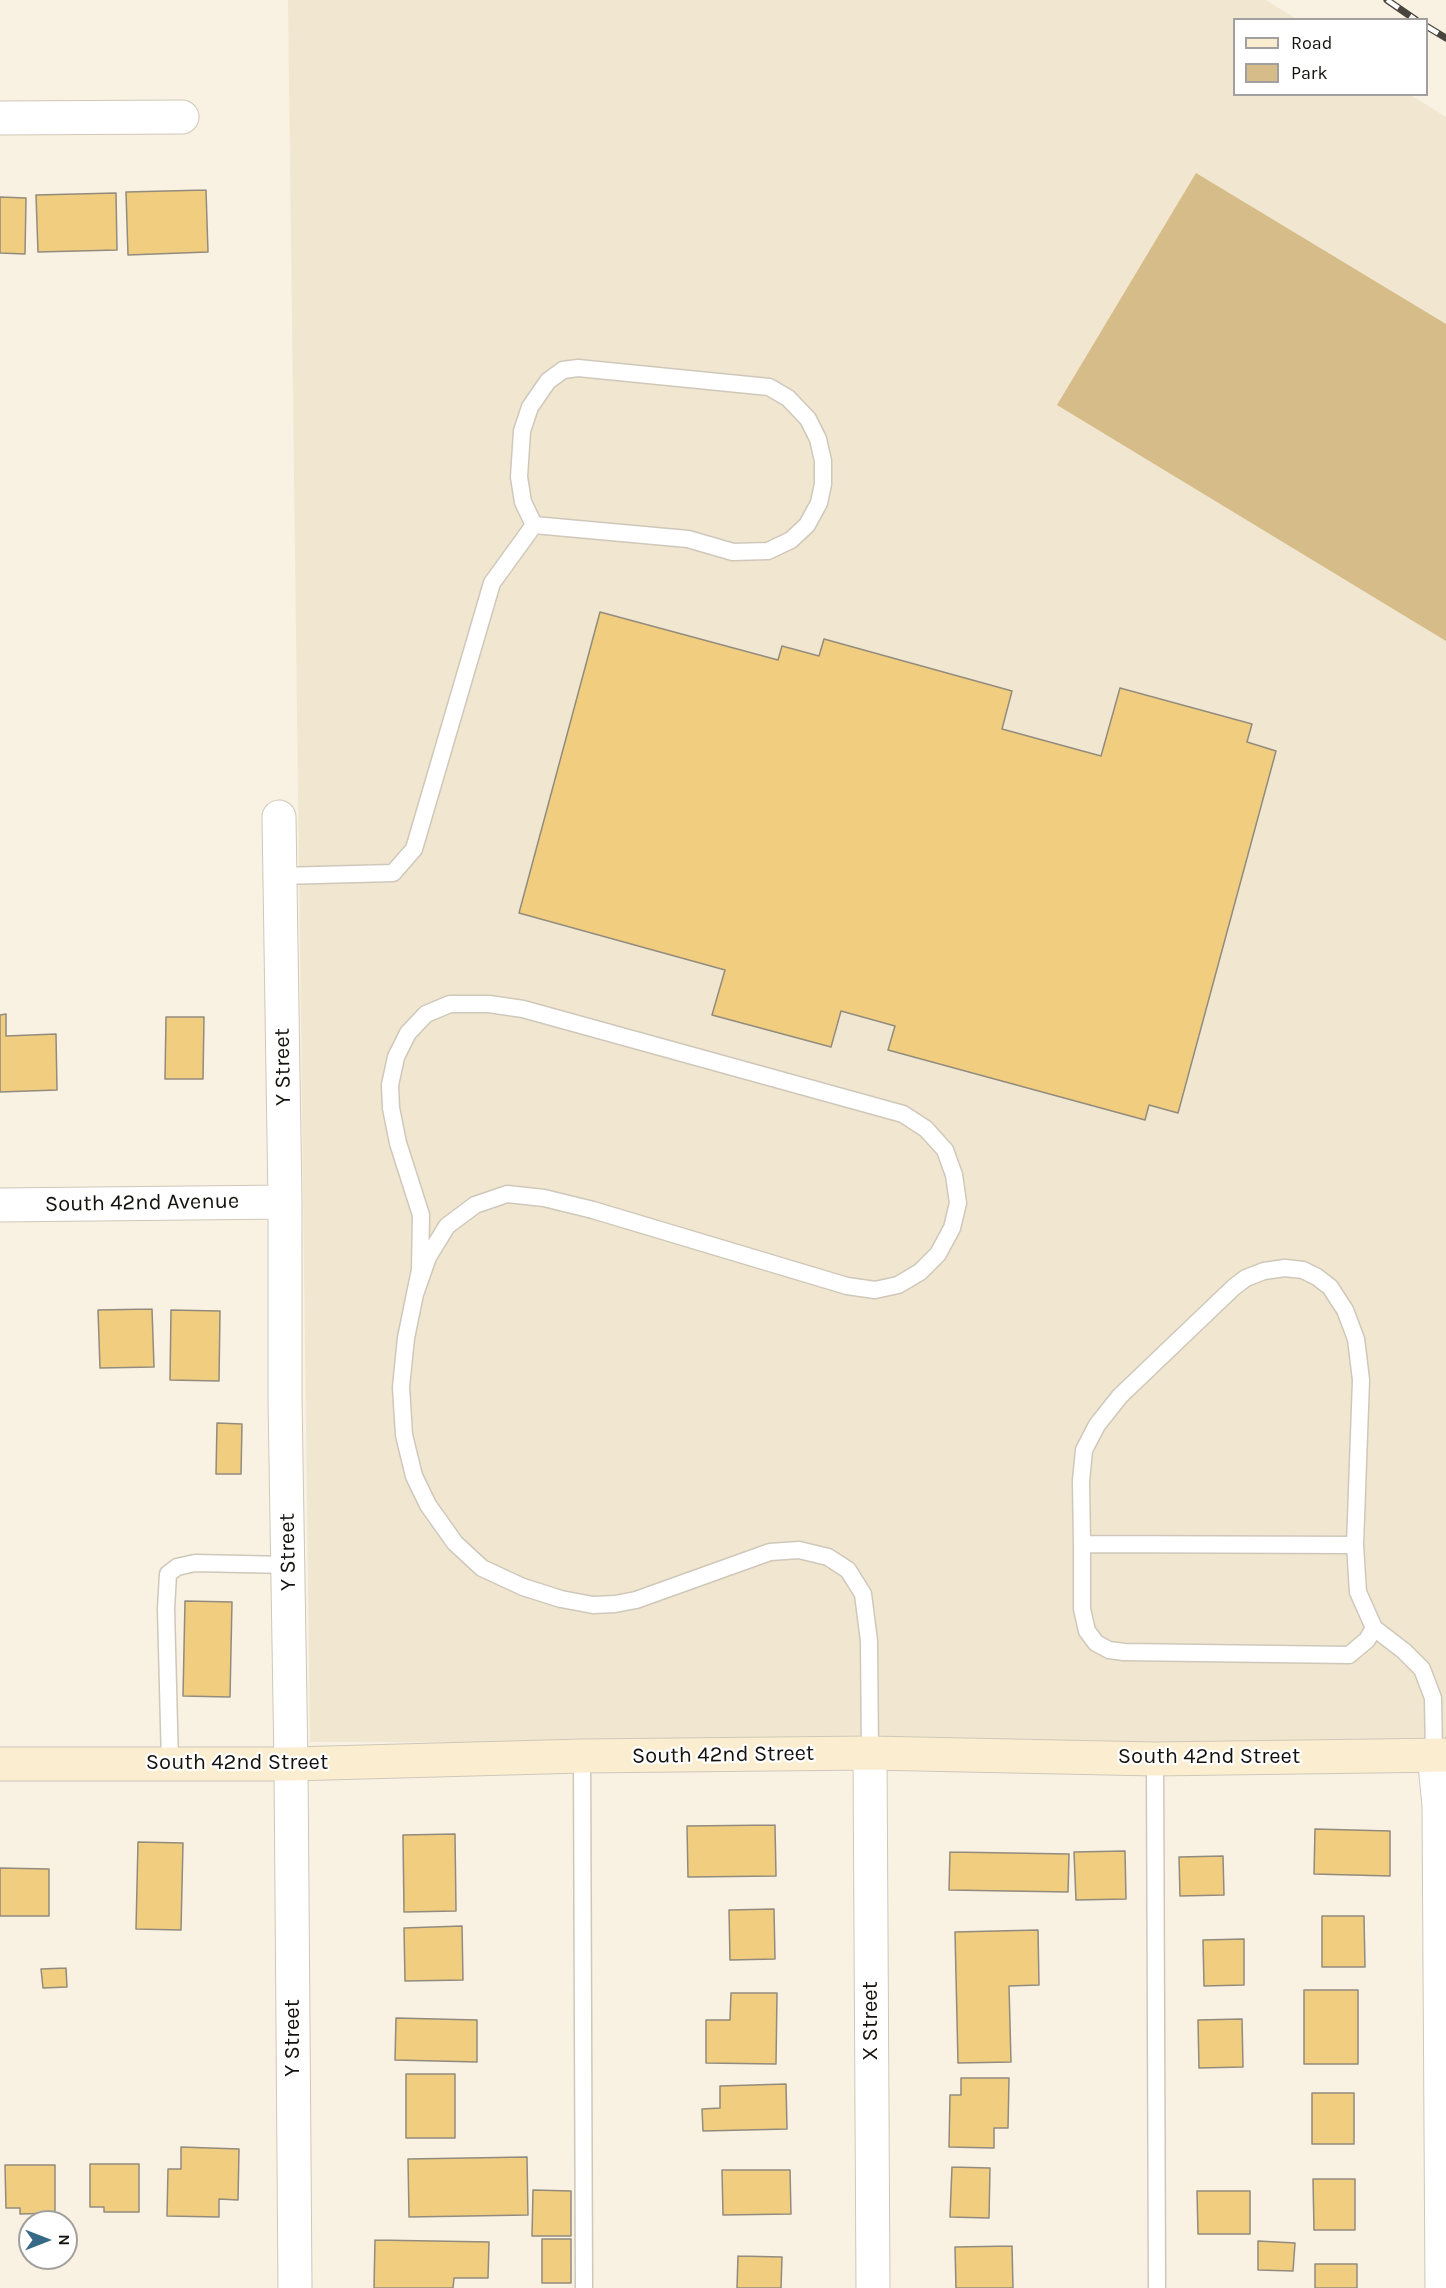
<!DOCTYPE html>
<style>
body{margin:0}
#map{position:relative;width:1446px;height:2288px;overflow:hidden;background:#f9f1e2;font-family:Karla,sans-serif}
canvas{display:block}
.legend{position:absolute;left:1233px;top:18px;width:195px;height:78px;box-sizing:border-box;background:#fff;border:2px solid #a1a09e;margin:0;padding:8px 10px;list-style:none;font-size:18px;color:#15120d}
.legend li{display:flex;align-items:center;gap:12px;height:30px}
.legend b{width:30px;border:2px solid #a1a09e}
.north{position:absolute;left:18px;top:2210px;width:60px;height:60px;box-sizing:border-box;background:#fff;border:2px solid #a1a09e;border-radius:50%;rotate:90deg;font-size:16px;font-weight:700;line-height:24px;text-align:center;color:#15120d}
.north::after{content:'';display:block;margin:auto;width:21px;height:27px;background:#356985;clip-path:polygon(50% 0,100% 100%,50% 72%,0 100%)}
</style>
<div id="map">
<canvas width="1446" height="2288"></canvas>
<ul class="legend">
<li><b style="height:8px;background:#fbeed0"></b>Road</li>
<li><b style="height:16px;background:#d5bc89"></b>Park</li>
</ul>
<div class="north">N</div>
</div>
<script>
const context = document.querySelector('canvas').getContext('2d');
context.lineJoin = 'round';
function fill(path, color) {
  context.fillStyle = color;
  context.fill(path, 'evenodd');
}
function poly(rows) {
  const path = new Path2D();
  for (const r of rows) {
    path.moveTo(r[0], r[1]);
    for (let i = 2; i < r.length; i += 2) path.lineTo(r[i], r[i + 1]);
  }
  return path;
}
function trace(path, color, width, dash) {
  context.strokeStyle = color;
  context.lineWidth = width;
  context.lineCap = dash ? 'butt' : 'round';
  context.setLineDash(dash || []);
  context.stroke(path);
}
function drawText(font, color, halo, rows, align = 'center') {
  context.font = font + ' Karla,sans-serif';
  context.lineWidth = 4.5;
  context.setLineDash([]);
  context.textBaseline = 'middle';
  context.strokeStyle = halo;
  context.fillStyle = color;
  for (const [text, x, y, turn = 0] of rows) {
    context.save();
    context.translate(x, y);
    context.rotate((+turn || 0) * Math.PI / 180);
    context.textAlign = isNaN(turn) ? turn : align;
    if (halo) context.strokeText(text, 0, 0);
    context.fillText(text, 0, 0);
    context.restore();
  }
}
const built = poly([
 [288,0,1266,0,1296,19,1234,20,1234,94,1411,95,1446,117,1446,1745,310,1742]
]);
const green = poly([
 [1196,173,1446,324,1446,641,1057,405]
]);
const building = poly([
 [206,190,208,252,128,255,126,192,206,190],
 [116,193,117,250,38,252,36,195,116,193],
 [0,197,26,198,25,254,0,253,0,197],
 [600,612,778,660,782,646,819,656,824,639,1012,691,1002,729,1101,756,1120,688,1252,724,1247,742,1276,751,1178,1113,1149,1105,1145,1120,888,1050,895,1026,841,1011,831,1047,712,1015,725,970,519,913,600,612],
 [6,1014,6,1036,56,1034,57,1090,0,1092,0,1015,6,1014],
 [166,1017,204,1017,203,1079,165,1079,166,1017],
 [152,1309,154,1367,100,1368,98,1310,152,1309],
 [171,1310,220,1311,219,1381,170,1380,171,1310],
 [217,1423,242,1424,241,1474,216,1474,217,1423],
 [185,1601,232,1602,230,1697,183,1696,185,1601],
 [775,1825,776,1876,688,1877,687,1826,775,1825],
 [1315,1829,1390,1831,1390,1876,1314,1874,1315,1829],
 [455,1834,456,1911,404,1912,403,1835,455,1834],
 [138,1842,183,1843,181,1930,136,1929,138,1842],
 [1125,1851,1126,1899,1076,1900,1074,1852,1125,1851],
 [950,1852,1069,1854,1068,1892,949,1890,950,1852],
 [1223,1856,1224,1895,1180,1896,1179,1857,1223,1856],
 [0,1868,49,1869,49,1916,0,1916,0,1868],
 [774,1909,775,1959,730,1960,729,1910,774,1909],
 [1322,1916,1364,1916,1365,1967,1322,1967,1322,1916],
 [462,1926,463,1980,405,1981,404,1928,462,1926],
 [1038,1930,1039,1985,1009,1986,1011,2062,958,2063,955,1932,1038,1930],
 [1244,1939,1244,1985,1204,1986,1203,1940,1244,1939],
 [66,1968,67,1987,43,1988,41,1969,66,1968],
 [1304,1990,1358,1990,1358,2064,1304,2064,1304,1990],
 [731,1993,777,1993,776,2064,706,2063,706,2020,730,2020,731,1993],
 [396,2018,477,2020,477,2062,395,2060,396,2018],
 [1242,2019,1243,2067,1199,2068,1198,2020,1242,2019],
 [406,2074,455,2074,455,2138,406,2138,406,2074],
 [961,2078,1009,2078,1008,2128,994,2128,994,2148,949,2147,950,2095,961,2095,961,2078],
 [786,2084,787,2129,703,2131,702,2109,720,2108,720,2086,786,2084],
 [1312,2093,1354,2093,1354,2144,1312,2144,1312,2093],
 [181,2147,239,2149,238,2200,219,2199,219,2217,167,2216,168,2169,181,2169,181,2147],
 [527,2157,528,2215,409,2217,408,2159,527,2157],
 [90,2164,139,2164,139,2212,104,2212,104,2207,90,2207,90,2164],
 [5,2165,55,2165,55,2213,20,2214,20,2208,6,2208,5,2165],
 [952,2167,990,2168,989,2218,950,2217,952,2167],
 [722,2170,790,2170,791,2214,723,2215,722,2170],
 [1313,2179,1355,2179,1355,2230,1314,2230,1313,2179],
 [533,2190,571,2191,571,2236,532,2236,533,2190],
 [1197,2191,1250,2191,1250,2234,1198,2234,1197,2191],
 [542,2239,571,2239,571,2283,542,2283,542,2239],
 [375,2240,489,2242,488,2278,454,2278,453,2288,374,2288,375,2240],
 [1258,2241,1295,2243,1293,2271,1258,2270,1258,2241],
 [1012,2246,1013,2288,956,2288,955,2247,1012,2246],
 [738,2256,782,2257,781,2288,737,2288,738,2256],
 [1315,2264,1357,2264,1357,2288,1315,2288,1315,2264]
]);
const lane = poly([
 [280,876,393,873,414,849,492,583,534,525,688,539,733,552,768,551,791,540,807,525,819,503,823,484,823,461,818,439,808,419,788,398,769,387,578,368,563,370,548,381,530,407,522,431,519,477,523,502,534,525],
 [415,1294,420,1270,421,1215,398,1143,391,1108,390,1085,396,1057,408,1033,426,1014,450,1004,489,1004,523,1009,903,1114,926,1129,945,1150,954,1175,958,1203,952,1228,938,1254,920,1272,898,1285,875,1290,847,1286,593,1210,544,1198,507,1194,475,1205,447,1226,428,1257,415,1294,406,1338,401,1387,404,1435,414,1476,428,1505,455,1543,482,1568,523,1587,561,1599,593,1605,615,1604,636,1600,770,1552,799,1550,828,1557,848,1570,863,1594,869,1641,870,1753],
 [1082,1544,1082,1609,1087,1631,1096,1643,1109,1650,1124,1652,1349,1655,1367,1640,1374,1628],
 [1355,1545,1082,1544,1081,1481,1084,1450,1097,1425,1120,1396,1234,1287,1246,1278,1264,1271,1285,1268,1303,1270,1317,1277,1330,1287,1345,1310,1356,1339,1361,1380,1355,1545,1358,1592,1374,1628,1404,1651,1422,1669,1433,1698,1434,1755],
 [582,1756,584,2288],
 [1155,1759,1157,2288],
 [170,1764,166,1609,168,1574,177,1567,195,1563,288,1565]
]);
const street = poly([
 [0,118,182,117],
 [279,817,285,1202,285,1399,291,1764,295,2288],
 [0,1205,285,1202],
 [870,1753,873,2288],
 [1434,1755,1439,1805,1442,2288]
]);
const secondary = poly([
 [0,1764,291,1764,582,1756,870,1753,1155,1759,1446,1755]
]);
const rail = poly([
 [1387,0,1416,20],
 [1426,26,1446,38]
]);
const streetNames = [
 ["Y Street",283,1067,-91],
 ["South 42nd Avenue",142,1203,-1],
 ["Y Street",288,1552,-91],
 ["South 42nd Street",723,1755,-1],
 ["South 42nd Street",1209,1757],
 ["South 42nd Street",237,1763],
 ["X Street",871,2021,-90],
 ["Y Street",293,2038,-90]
];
fill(built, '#f1e6d0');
fill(green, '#d5bc89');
fill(building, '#f1cd80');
trace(building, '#928c7e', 1.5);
trace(lane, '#cfc8ba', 19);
trace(street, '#cfc8ba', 35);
trace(secondary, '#cfc8ba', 35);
trace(lane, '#fff', 16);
trace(street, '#fff', 33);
trace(secondary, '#fbeed0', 33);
trace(rail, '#49453e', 7);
trace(rail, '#fff', 4.5, [14]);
drawText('22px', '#15120d', '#fff', streetNames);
</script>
